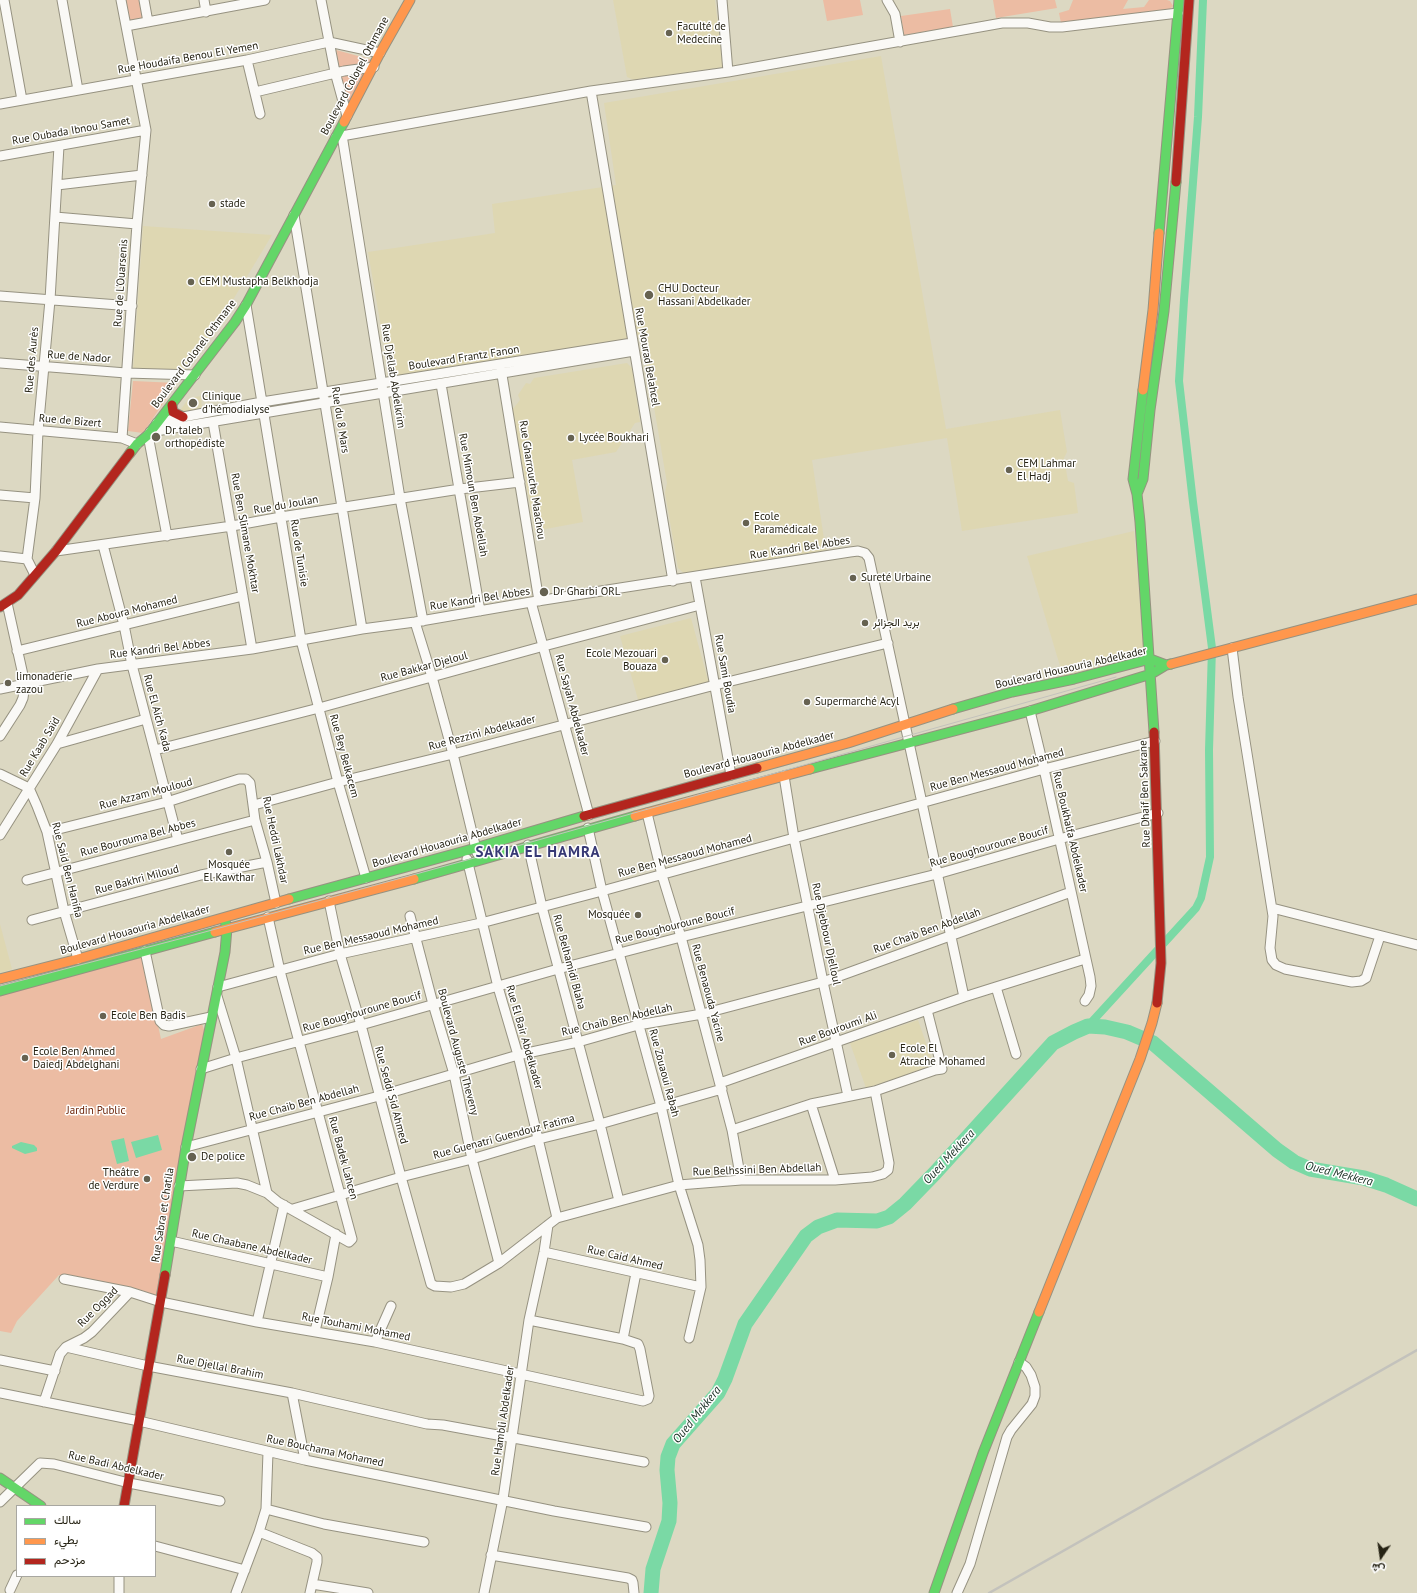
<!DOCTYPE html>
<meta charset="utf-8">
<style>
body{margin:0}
#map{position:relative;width:1417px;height:1593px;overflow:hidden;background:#dcd8c2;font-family:"PT Sans",Vazirmatn,sans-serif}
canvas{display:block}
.legend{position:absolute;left:16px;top:1505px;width:140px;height:72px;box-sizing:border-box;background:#fff;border:1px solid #a8a7a1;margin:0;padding:5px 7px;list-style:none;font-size:12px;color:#262314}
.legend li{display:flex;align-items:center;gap:8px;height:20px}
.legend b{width:20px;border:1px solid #a8a7a1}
.north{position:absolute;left:1361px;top:1537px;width:40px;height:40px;-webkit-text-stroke:3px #fff;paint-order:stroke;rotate:193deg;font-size:11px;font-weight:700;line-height:16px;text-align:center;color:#262314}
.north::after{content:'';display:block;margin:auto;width:14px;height:18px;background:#262314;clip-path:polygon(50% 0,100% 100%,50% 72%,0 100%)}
</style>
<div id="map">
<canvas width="1417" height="1593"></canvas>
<ul class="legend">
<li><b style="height:5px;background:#63d668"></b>سالك</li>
<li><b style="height:5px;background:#ff974d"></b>بطيء</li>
<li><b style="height:5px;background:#b3261e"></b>مزدحم</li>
</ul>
<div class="north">ش</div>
</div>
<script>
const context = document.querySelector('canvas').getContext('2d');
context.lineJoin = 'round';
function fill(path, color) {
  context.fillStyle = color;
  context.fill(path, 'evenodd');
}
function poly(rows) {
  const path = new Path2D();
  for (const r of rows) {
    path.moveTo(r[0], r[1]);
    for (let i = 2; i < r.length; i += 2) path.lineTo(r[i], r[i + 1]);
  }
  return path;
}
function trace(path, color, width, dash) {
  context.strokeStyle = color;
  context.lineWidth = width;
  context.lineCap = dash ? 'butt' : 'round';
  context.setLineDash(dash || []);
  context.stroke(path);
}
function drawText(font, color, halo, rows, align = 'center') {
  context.font = font + ' "PT Sans",Vazirmatn,sans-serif';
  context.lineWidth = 3;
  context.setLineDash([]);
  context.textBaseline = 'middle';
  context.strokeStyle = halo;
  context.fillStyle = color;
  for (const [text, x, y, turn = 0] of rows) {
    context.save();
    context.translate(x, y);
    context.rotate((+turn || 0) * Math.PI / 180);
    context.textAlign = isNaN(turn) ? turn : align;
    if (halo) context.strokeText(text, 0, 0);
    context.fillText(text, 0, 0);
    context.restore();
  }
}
const built = poly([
 [613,0,715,0,723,67,649,78,646,77,634,80,627,77],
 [881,56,946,429,1060,410,1067,452,1064,458,1068,481,1074,483,1078,513,962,531,947,438,812,460,826,552,687,576,678,568,665,493,667,483,642,337,390,379,368,252,495,233,492,204,616,185,604,103],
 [143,226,272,235,216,328,181,372,133,370],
 [627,363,632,368,640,422,635,423,616,452,572,460,583,522,535,531,512,410,520,400,518,395,526,383,530,384,534,378],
 [201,396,202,409,181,414,181,409,189,398],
 [1134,531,1144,655,1063,676,1027,556],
 [691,618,709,684,639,703,620,636],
 [0,924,12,969,0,973],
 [918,1020,934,1066,866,1088,850,1043]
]);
const green = poly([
 [123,0,142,0,146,21,128,24],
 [823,0,860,0,863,15,827,21],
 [993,0,1055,0,1057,8,996,18],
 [1073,0,1128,0,1123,9,1144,7,1149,0,1167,0,1170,1,1173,6,1170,9,1061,23,1059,13,1069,10],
 [950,9,953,27,904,35,901,16],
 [336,50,373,60,347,107],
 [133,381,177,383,143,433,128,431],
 [143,956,161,1039,202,1024,207,1037,157,1296,59,1275,17,1321,11,1333,0,1331,0,995]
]);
const water = poly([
 [158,1135,162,1150,136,1158,131,1142],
 [124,1138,129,1161,117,1164,111,1141],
 [21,1142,34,1145,37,1148,37,1151,25,1154,12,1148,12,1146]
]);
const canal = poly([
 [1088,1026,1196,908,1201,898,1210,857,1209,750,1212,648,1193,502,1179,381,1184,300,1198,117,1203,0]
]);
const river = poly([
 [651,1593,653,1569,669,1521,670,1503,667,1470,668,1457,673,1444,718,1393,725,1379,745,1324,806,1236,818,1227,837,1220,877,1221,889,1217,905,1204,935,1173,1053,1043,1074,1032,1088,1026,1105,1027,1127,1032,1153,1043,1277,1150,1294,1162,1310,1169,1364,1178,1386,1185,1417,1199]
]);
const street = poly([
 [4,0,22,100],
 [62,0,78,90],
 [121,0,146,130,137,224,122,438],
 [144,0,148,22],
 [204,0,206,12],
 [321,0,335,72,347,116],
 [722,0,728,72],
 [887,0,895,14,900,42],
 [126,26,265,0],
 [247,60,260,114],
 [591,91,673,581],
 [255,92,344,71,374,67],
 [0,104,247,60,329,42,380,53],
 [342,135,400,498,423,621],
 [336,137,591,91,728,72,1002,23,1028,23,1050,27,1062,27,1178,13],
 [0,156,146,130],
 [57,185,142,175],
 [294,215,362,629],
 [55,217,137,224],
 [0,296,132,306],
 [246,305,301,640,338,782,366,878],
 [0,363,126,373,195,375],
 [501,369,539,601],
 [441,384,480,611],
 [213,422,252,649],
 [157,423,183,417,262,402,632,343],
 [0,427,122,438,137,444],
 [150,432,634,351],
 [148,435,167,536],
 [0,495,35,498],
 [103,545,124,625,132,665,178,840],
 [56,551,232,526,281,517,460,489,520,482],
 [0,556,27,559],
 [35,575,27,559,35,498,38,431,50,300,59,146],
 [695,577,731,775],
 [531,602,589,815],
 [415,622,432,677,453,754,477,853],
 [1232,648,1238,697,1273,916,1270,948,1272,960,1276,965,1285,969,1352,982,1361,981,1366,978,1380,936],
 [17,651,243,596],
 [0,689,98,669,252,649,362,629,415,622,531,602,850,552,858,551,865,553,869,558,964,997],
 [1030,711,1044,769,1090,977,1091,986,1089,995,1085,1001],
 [0,736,20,705,23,698,25,684,7,603],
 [57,744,146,719],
 [155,750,319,708,544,646,700,605],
 [0,774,29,788,37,806,47,832,64,911,78,959],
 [784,776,794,838,823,982,848,1096],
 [254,805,338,782,453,754,715,685,888,643],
 [647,813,662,875,681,937,732,1130,741,1180],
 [588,828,602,891,661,1106,679,1185,698,1245,700,1260,701,1287,689,1338],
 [47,832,167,802,239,779,246,779,250,783,255,820,267,862,276,903],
 [0,835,57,744,98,669],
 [528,845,542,907,600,1124,619,1201],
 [467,859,498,987,518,1055,557,1218],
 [27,880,255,820],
 [329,901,340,954,361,1025,401,1177,431,1284,435,1286,451,1287,464,1284,499,1263,557,1218,679,1185,741,1180,835,1180,872,1177,883,1174,888,1170,889,1163,875,1091],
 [1272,908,1417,945],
 [410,916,433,1004,454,1074,472,1159,499,1263],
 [32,920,201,875,267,862],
 [145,951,160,1021,164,1025,169,1026,211,1017],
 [218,987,340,954,481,923,602,891,1044,769,1155,741],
 [996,987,1016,1054],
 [217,996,236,1058,267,1193],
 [201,1069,236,1058,361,1025,558,969,681,937,937,874,1059,839,1158,813],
 [720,1083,964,997,1085,959],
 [811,1104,835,1180],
 [732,1130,811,1104,875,1091,935,1070,942,1069,927,1010],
 [186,1147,379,1096,518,1055,578,1042,638,1025,702,1014,823,982,1071,892],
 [179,1186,237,1183,247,1185,267,1193,278,1202,349,1242,352,1239,280,971,268,917],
 [293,1209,401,1177,472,1159,539,1139,600,1124,722,1089],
 [171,1241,328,1277],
 [544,1252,701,1287],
 [64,1279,130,1292,161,1302,257,1322,375,1342,643,1401,648,1399,649,1396,640,1349,638,1344,623,1339,529,1320],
 [257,1322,284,1205],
 [315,1331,328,1277,336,1234],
 [623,1339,636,1273],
 [375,1342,391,1306],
 [66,1347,84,1338,92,1332,130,1292],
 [0,1360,55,1371],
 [0,1393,139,1421,305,1460,554,1511,646,1527],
 [292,1393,305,1460],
 [44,1402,60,1354,66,1347,148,1366,292,1393,427,1424,443,1425,644,1462],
 [0,1502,40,1463,54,1464,129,1483,220,1501],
 [266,1509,324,1524,424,1542],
 [259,1532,312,1553,317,1557,317,1562,310,1593],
 [155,1546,245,1570],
 [491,1555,628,1578,632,1580,633,1583,634,1593],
 [119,1576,119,1593],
 [312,1584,368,1593],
 [10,1590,17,1575],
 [236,1593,259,1532,266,1509,268,1452],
 [484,1593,503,1499,529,1320,544,1252,548,1225],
 [957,1593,970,1564,1007,1437,1011,1430,1032,1404,1035,1396,1035,1387,1031,1375,1026,1367,1019,1362]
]);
const fast = poly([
 [1159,233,1179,0],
 [1143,390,1133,479,1137,494,1140,522,1154,732],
 [130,453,137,444,148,435,235,322,246,305,344,122],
 [1137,494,1143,479,1150,410,1164,311,1176,182],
 [953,709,1012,692,1074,679,1150,659,1166,665],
 [810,769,1030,711,1151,674,1166,665,1171,664],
 [414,879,635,816],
 [289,899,465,851,584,816],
 [0,991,215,932],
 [165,1275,186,1147,225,952,227,928,225,921],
 [0,1478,41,1506],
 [934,1593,983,1453,1039,1312]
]);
const slow = poly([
 [344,122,380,53,410,0],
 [1143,390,1153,310,1159,233],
 [1171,664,1417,599],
 [757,768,848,743,953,709],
 [635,816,810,769],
 [215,932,414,879],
 [0,979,78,959,289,899],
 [1039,1312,1140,1059,1152,1023,1157,1003]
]);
const jam = poly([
 [1176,182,1189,0],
 [172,405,173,412,183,417],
 [0,607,18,595,56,551,130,453],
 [1154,732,1161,963,1157,1003],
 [584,816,757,768],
 [124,1506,165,1275]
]);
const tram = poly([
 [0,986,183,938,478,857,1116,677]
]);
const rail = poly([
 [989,1593,1417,1350]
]);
const markers = [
 [669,33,4,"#666251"],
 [212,204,4,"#666251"],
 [191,282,4,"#666251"],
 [649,295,5,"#666251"],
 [193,403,5,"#666251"],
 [156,437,5,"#666251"],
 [571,438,4,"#666251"],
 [1009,470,4,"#666251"],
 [746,523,4,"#666251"],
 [853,578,4,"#666251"],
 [544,592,5,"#666251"],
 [865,623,4,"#666251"],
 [665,660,4,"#666251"],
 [8,683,4,"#666251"],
 [807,702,4,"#666251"],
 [229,852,4,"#666251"],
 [638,915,4,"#666251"],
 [103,1016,4,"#666251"],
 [892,1055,4,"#666251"],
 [25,1058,4,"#666251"],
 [192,1157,5,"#666251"],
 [147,1179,4,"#666251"]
];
const poiNames = [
 ["Faculté de",677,27],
 ["Medecine",677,40],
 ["stade",220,204],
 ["CEM Mustapha Belkhodja",199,282],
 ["CHU Docteur",658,289],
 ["Hassani Abdelkader",658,302],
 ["Clinique",202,397],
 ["d'hémodialyse",202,410],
 ["Dr taleb",165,431],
 ["orthopédiste",165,444],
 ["Lycée Boukhari",579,438],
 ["CEM Lahmar",1017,464],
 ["El Hadj",1017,477],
 ["Ecole",754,517],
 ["Paramédicale",754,530],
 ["Sureté Urbaine",861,578],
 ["Dr Gharbi ORL",553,592],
 ["بريد الجزائر",873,623],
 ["Ecole Mezouari",657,654,"right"],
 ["Bouaza",657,667,"right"],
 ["limonaderie",16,677],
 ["zazou",16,690],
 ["Supermarché Acyl",815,702],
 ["Mosquée",229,865,"center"],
 ["El Kawthar",229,878,"center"],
 ["Mosquée",630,915,"right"],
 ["Ecole Ben Badis",111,1016],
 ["Ecole El",900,1049],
 ["Atrache Mohamed",900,1062],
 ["Ecole Ben Ahmed",33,1052],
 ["Daiedj Abdelghani",33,1065],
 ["De police",201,1157],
 ["Theâtre",139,1173,"right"],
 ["de Verdure",139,1186,"right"]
];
const streetNames = [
 ["Rue Houdaifa Benou El Yemen",188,58,-10],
 ["Boulevard Colonel Othmane",355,76,-62],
 ["Rue Oubada Ibnou Samet",71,131,-10],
 ["Rue de L'Ouarsenis",121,283,-86],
 ["Boulevard Colonel Othmane",194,354,-53],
 ["Rue de Nador",79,357,4],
 ["Rue Mourad Belahcel",647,357,80],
 ["Boulevard Frantz Fanon",464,358,-9],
 ["Rue des Aurès",32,360,-85],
 ["Rue Djellab Abdelkrim",393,376,81],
 ["Rue du 8 Mars",340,420,81],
 ["Rue de Bizert",70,421,5],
 ["Rue Gharrouche Maachou",532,480,81],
 ["Rue Mimoun Ben Abdellah",473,495,80],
 ["Rue du Joulan",286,505,-10],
 ["Rue Ben Slimane Mokhtar",245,533,80],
 ["Rue Kandri Bel Abbes",800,548,-9],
 ["Rue de Tunisie",299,553,81],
 ["Rue Kandri Bel Abbes",480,599,-9],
 ["Rue Aboura Mohamed",127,612,-14],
 ["Rue Kandri Bel Abbes",160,649,-7],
 ["Rue Bakkar Djeloul",424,667,-15],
 ["Boulevard Houaouria Abdelkader",1071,668,-13],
 ["Rue Sami Boudia",725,674,80],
 ["Rue Sayah Abdelkader",572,705,75],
 ["Rue El Aich Kada",157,713,75],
 ["Rue Rezzini Abdelkader",482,733,-15],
 ["Rue Kaab Saïd",40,747,-59],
 ["Boulevard Houaouria Abdelkader",759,755,-15],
 ["Rue Bey Belkacem",344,756,75],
 ["Rue Ben Messaoud Mohamed",997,770,-15],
 ["Rue Azzam Mouloud",146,794,-15],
 ["Rue Dhaif Ben Sakrane",1145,794,-92],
 ["Rue Boukhalfa Abdelkader",1070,832,77],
 ["Rue Bourouma Bel Abbes",138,838,-15],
 ["Rue Heddi Lakhdar",275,840,78],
 ["Boulevard Houaouria Abdelkader",447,843,-16],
 ["Rue Boughouroune Boucif",989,847,-16],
 ["Rue Ben Messaoud Mohamed",685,856,-15],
 ["Rue Said Ben Hanifia",67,870,76],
 ["Rue Bakhri Miloud",137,880,-15],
 ["Rue Boughouroune Boucif",675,926,-14],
 ["Boulevard Houaouria Abdelkader",135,930,-16],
 ["Rue Chaib Ben Abdellah",927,931,-20],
 ["Rue Djebbour Djelloul",826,934,78],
 ["Rue Ben Messaoud Mohamed",371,936,-13],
 ["Rue Belhamidi Blaha",569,962,75],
 ["Rue Benaouda Yacine",708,993,75],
 ["Rue Boughouroune Boucif",362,1012,-16],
 ["Rue Chaib Ben Abdellah",617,1020,-13],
 ["Rue Bouroumi Ali",838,1029,-20],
 ["Rue El Bair Abdelkader",524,1037,74],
 ["Boulevard Auguste Theveny",458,1052,75],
 ["Rue Zouaoui Rabah",664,1073,75],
 ["Rue Seddi Sid Ahmed",391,1095,75],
 ["Rue Chaib Ben Abdellah",304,1103,-15],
 ["Rue Guenatri Guendouz Fatima",504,1137,-15],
 ["Rue Badek Lahcen",343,1158,75],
 ["Rue Belhssini Ben Abdellah",757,1170,-2],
 ["Rue Sabra et Chatila",163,1215,-81],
 ["Rue Chaabane Abdelkader",252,1247,13],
 ["Rue Caid Ahmed",625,1258,13],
 ["Rue Oggad",98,1307,-45],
 ["Rue Touhami Mohamed",356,1327,11],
 ["Rue Djellal Brahim",220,1367,11],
 ["Rue Hambli Abdelkader",503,1421,-82],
 ["Rue Bouchama Mohamed",325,1451,12],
 ["Rue Badi Abdelkader",116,1466,13]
];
const parkNames = [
 ["Jardin Public",96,1111]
];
const waterNames = [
 ["Oued Mekkera",949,1157,-47],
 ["Oued Mekkera",1339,1174,14],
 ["Oued Mekkera",697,1415,-51]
];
const districtNames = [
 ["SAKIA EL HAMRA",538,853]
];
fill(built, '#ded7b2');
fill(green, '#ecbca3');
fill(water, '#7ad9a5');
trace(canal, '#7ad9a5', 8);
trace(river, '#7ad9a5', 15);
trace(street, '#969281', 11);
trace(fast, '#969281', 11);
trace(slow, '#969281', 11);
trace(jam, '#969281', 11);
trace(street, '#faf9f6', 9);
trace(fast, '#63d668', 9);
trace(slow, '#ff974d', 9);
trace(jam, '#b3261e', 9);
trace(tram, '#c3c2bc', 1);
trace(rail, '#c3c2bc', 2.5);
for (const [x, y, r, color] of markers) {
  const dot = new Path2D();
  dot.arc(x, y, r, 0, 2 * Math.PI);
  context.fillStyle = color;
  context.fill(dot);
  trace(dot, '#fff', 1.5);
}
drawText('11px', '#262314', '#fff', poiNames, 'left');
drawText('11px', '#262314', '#fff', streetNames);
drawText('11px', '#6a2105', '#fff', parkNames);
drawText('italic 12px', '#182f23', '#fff', waterNames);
context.letterSpacing = '1px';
drawText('bold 15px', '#373975', '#fff', districtNames);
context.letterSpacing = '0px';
</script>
